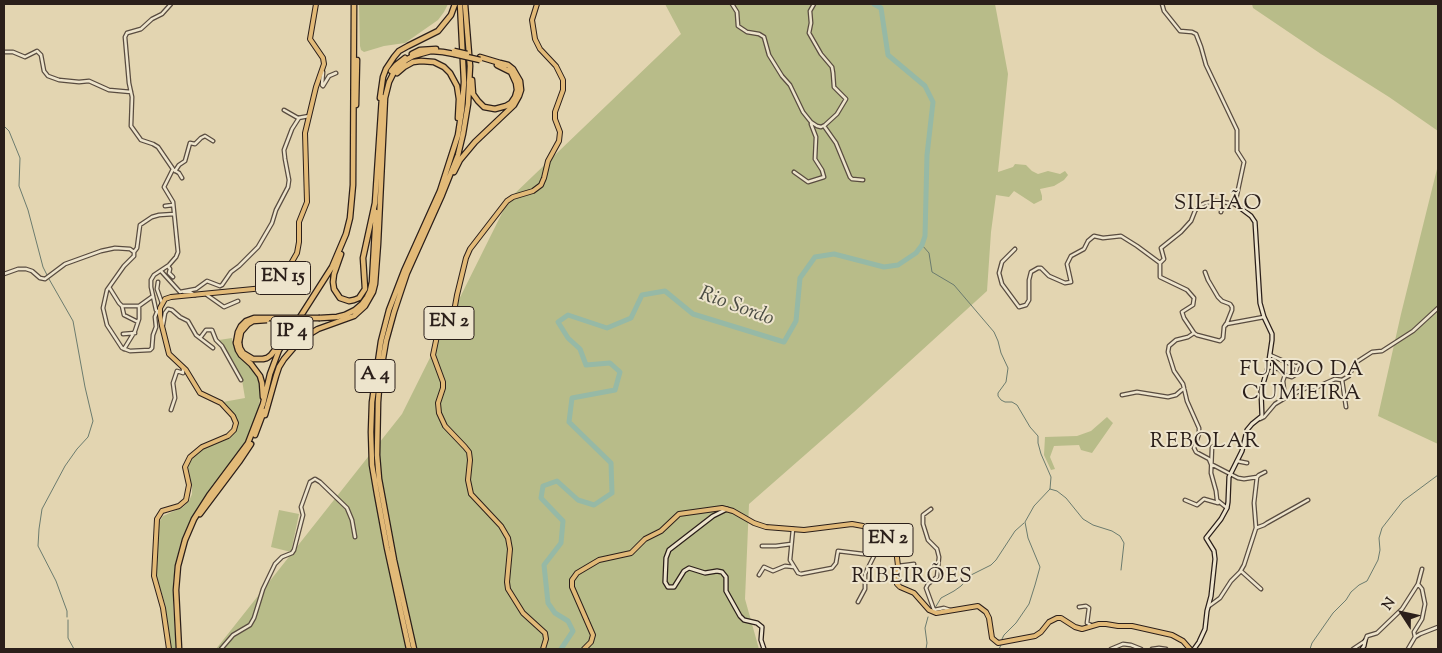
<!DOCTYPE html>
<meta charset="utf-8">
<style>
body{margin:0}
#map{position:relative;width:1442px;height:653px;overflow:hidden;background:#e3d5b1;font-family:"Sorts Mill Goudy",serif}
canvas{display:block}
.frame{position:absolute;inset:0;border:5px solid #2b1f1a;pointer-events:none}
.north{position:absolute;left:1377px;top:588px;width:50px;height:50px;-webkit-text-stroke:4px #ede4cc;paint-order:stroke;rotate:305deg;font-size:14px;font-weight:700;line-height:20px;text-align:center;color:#2b1f1a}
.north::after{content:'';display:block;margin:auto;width:18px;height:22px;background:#2b1f1a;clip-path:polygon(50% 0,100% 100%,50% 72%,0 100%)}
</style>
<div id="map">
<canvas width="1442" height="653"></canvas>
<div class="frame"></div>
<div class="north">N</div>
</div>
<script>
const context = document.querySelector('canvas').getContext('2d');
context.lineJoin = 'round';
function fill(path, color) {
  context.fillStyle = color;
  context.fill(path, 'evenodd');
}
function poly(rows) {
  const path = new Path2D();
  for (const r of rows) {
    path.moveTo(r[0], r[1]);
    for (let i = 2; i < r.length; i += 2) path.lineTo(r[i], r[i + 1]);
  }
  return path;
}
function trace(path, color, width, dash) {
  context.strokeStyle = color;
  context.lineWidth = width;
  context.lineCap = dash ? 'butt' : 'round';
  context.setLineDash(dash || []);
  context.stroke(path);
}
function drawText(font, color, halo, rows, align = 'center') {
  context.font = font + ' "Sorts Mill Goudy",serif';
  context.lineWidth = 4;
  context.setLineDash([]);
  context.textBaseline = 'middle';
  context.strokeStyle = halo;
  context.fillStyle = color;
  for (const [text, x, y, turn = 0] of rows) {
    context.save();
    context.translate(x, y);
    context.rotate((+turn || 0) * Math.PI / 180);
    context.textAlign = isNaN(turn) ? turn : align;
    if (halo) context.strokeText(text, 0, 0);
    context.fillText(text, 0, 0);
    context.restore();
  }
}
const green = poly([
 [359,4,448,4,444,12,438,20,405,43,384,46,364,52,361,50,360,46],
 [665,4,995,4,1008,74,998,172,1013,167,1015,164,1026,165,1032,171,1038,174,1048,171,1060,174,1065,171,1068,175,1064,180,1054,186,1040,189,1042,196,1042,200,1034,204,1014,191,1009,197,996,195,991,232,987,291,854,412,749,504,745,599,759,649,216,649,402,414,509,199,681,34],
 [1252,4,1438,4,1438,131,1389,97,1321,54,1253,8],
 [1438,165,1438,444,1378,416,1401,314],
 [232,338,233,345,237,354,253,369,258,379,261,392,259,405,257,415,245,443,199,505,188,525,181,541,176,561,173,584,173,606,176,649,171,649,165,604,156,574,158,524,163,516,183,507,189,501,192,494,192,486,188,466,194,456,197,452,207,446,230,438,237,428,238,423,237,418,223,402,245,398,242,380,219,340],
 [1107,417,1113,423,1092,453,1081,450,1079,445,1054,446,1050,457,1055,469,1051,470,1044,455,1045,437,1077,436,1091,431],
 [279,510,299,514,291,552,271,547]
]);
const stream = poly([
 [4,126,9,131,20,158,19,186,28,210,43,267,47,275],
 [922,245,929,253,932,272,954,285,994,332,998,341,1001,353,1008,368,1006,382,998,393,998,396,1001,400,1005,402,1012,402,1017,405,1030,427,1038,436,1038,443,1041,454,1051,477,1050,489,1034,506,1025,522,1028,538,1040,567,1035,585,1029,604,1016,623,1004,635,1002,639],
 [49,279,73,321,85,387,93,421,88,437,77,449,65,466,42,509,39,529,38,546,56,581,67,611,67,617],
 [1050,489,1057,491,1066,498,1083,519,1093,525,1112,531,1120,536,1124,543,1121,570],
 [935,608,941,598,954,591,961,586,971,575,991,565,996,560,1015,531,1024,523],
 [68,620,68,638,74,649],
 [926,649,927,643,925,628,928,617],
 [999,649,1001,645],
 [1310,649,1312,643,1333,613,1346,600,1351,592,1359,585,1367,581,1378,560,1380,550,1379,538,1382,528,1403,501,1438,475]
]);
const river = poly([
 [561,649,573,631,568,621,555,613,548,603,544,565,561,543,563,521,541,498,543,486,557,481,578,500,594,505,612,493,611,463,569,422,572,398,615,390,620,372,610,363,586,365,580,349,568,338,558,322,568,315,607,328,631,318,642,295,665,291,693,314,784,342,796,321,800,278,815,257,834,254,884,267,898,265,916,253,922,245,925,236,927,155,933,102,925,86,888,55,881,8,874,4]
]);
const street = poly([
 [732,4,737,12,738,26,747,32,759,34,764,37,769,55,782,76,790,85,803,112,811,122,817,126,821,127,825,125,837,114,846,99,834,87,833,73,832,67,821,54,809,33,811,23,810,11,814,4],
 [4,52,13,52,25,57,37,51,41,55,44,71,48,76,59,80,79,82,89,81,109,90,131,92],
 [323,72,322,85,323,86,329,76,336,73],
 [284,110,298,118,309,116],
 [824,126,836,143,850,177,852,179,863,180],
 [174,170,179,173,182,178],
 [175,171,179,165,185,161,190,143,195,144,201,138,205,136,213,141],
 [794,172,808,182,824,177,822,170,815,159,816,137,811,124],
 [165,206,173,205],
 [1221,212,1223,203],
 [1015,249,1002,262,999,273,1002,284,1019,307,1026,305,1029,300,1029,280,1031,272,1038,268,1041,268,1049,276,1065,283,1071,282,1067,264,1071,256,1084,249,1088,241,1094,236,1103,238,1121,236,1137,246,1160,263,1160,277,1187,290,1194,298,1193,305,1182,312,1184,318,1194,333,1197,335,1220,341,1223,338,1224,327,1226,324,1264,317],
 [134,252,137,248,140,225,152,217,159,215,174,214],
 [1160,263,1164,259,1161,248,1181,232,1191,221,1195,211,1199,206,1205,203,1216,201,1235,204,1244,162,1237,151,1237,130,1206,65,1201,47,1196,34,1192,32,1180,31,1164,11,1162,4],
 [168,266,170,269,169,273,173,277],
 [161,271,180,292],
 [1205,272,1208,280,1218,297,1222,301,1230,304,1232,307,1232,310,1226,325],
 [4,274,18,269,26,269,32,271,40,278,45,279,65,264,101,251,115,248,130,249,134,252,134,256,124,266,107,290,103,308,107,325,122,348,130,351,150,350,152,348,153,335,156,327,155,317,157,312],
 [158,282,157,289,162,303],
 [109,287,119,303,122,306,139,306,153,296],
 [180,292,196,289,207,281,220,286,222,285,231,272,239,266,258,247,272,223,276,210,288,187,289,180,285,159,284,150,292,129,299,118],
 [184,292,190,292,195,295],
 [207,295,224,307,238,301],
 [122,306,124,315,138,322],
 [160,313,156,310,151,287,151,280,154,275,169,265,176,257,178,252,173,202,164,187,173,169,158,147,153,144,141,140,131,126,132,97,129,83,125,37,127,33,141,29,152,19,162,14,171,4],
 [163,325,165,313,168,309,172,310,180,317,188,321,196,335,213,348],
 [1194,333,1188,337,1176,340,1169,346,1168,352,1174,371,1183,384,1187,401,1199,428,1199,434,1194,448,1196,452,1209,459,1211,464,1238,478,1244,479,1257,477],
 [123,334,135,333],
 [200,338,206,330,212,330,216,340,222,346,241,380],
 [124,349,135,331,139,319,139,306],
 [1270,355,1297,367],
 [1268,367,1279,369,1285,375,1292,377,1295,375,1297,367,1300,363],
 [1342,380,1346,407],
 [1122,395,1137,392,1168,397,1176,395,1184,388],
 [1285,398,1283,381,1285,375],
 [171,410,175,398,173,383,177,371,183,373,183,367],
 [1260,419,1264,417,1275,404,1285,398,1306,388,1317,387,1335,379,1342,380,1349,376,1355,363,1372,352,1382,351,1413,331,1438,308],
 [1212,447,1211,473,1216,491,1217,500,1227,508],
 [1237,461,1247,463],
 [1185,500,1197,505,1204,499,1218,503],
 [931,509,923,515,923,524,928,540,937,549,939,557,937,577,928,584,926,588,934,610,944,608,950,610],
 [1256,528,1264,525,1267,523,1308,500],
 [793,529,790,560,798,573,801,574,832,568,836,563,838,551,863,554,874,553,875,548,868,530],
 [762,546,776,546,791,544],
 [898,566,914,564],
 [1241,571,1261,589],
 [759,575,764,567,773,571,785,566,794,567],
 [858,602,865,589,865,574,874,556,875,552],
 [1209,606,1220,598,1231,581,1240,572,1244,565,1256,528,1254,503,1257,477,1259,475,1265,472],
 [1079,607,1086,606,1089,608,1087,623,1091,625],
 [1415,637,1420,634,1438,627],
 [221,649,233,635,250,625,254,618,263,589,275,564,282,557,292,553,294,550,303,515,301,507,310,482,315,479,320,482,347,508,352,520,355,537],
 [1111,649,1123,644,1131,645,1141,649],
 [1152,649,1159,648,1166,649],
 [1353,649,1365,641,1367,636,1377,633,1402,609,1418,584,1422,569],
 [1408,649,1415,637,1414,632,1422,619,1425,604,1422,589,1418,584]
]);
const secondary = poly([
 [727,509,713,516,669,550,666,558,665,582,668,587,674,587,684,571,689,568,705,573,717,571,722,572,726,577,726,591,740,616,744,620,757,623,762,627,761,640,764,649],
 [1194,649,1199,642,1205,629,1207,611,1211,596,1215,559,1214,551,1206,538,1221,519,1227,508,1228,502,1229,477,1242,451,1247,430,1252,424,1262,416,1261,391,1268,367,1272,340,1272,334,1264,317,1260,303,1255,222,1251,216,1235,204],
 [1362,649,1364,646,1365,641]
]);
const primary = poly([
 [537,4,532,20,535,39,540,49,556,66,563,80,563,90,555,112,555,119,560,132,559,141,548,161,544,178,541,185,533,191,513,197,507,201,470,249,466,258,457,295,453,317,451,322,437,336,433,355,443,382,443,388,438,403,439,413,445,426,465,447,469,452,470,460,468,480,471,494,501,526,508,538,510,549,507,582,508,589,523,613,545,633,546,639,543,649],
 [169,649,163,608,154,576,157,519,162,511,179,506,186,500,189,485,185,467,190,457,202,447,228,436,234,430,236,423,233,416,221,403,200,393,186,370,169,354,162,326,160,315,160,308,165,299,171,297,274,287,281,281,297,253,299,242,299,222,307,202,305,133,316,87,324,64,323,58,310,39,316,4],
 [584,649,591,642,593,635,572,587,572,580,577,573,599,560,631,553,645,539,661,531,679,514,722,508,733,511,754,523,766,527,804,530,852,524,863,526,893,544,896,549,898,566,896,579,897,584,900,587,914,593,929,610,936,613,978,606,986,612,989,618,992,638,998,643,1035,636,1041,632,1049,622,1057,618,1061,618,1075,627,1082,629,1099,624,1106,624,1118,626,1132,626,1172,635,1183,641,1190,649]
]);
const highway = poly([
 [412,54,420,50,436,49],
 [391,71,396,65,405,58],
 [397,73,404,67,413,62,421,61,434,62,444,67,450,73,457,86,459,99,458,118],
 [472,80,473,94,478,101,484,107,495,109,506,106,511,103,515,97,517,90,516,83,511,72,497,65],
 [380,98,383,77,386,69,394,57,399,51,408,46,438,31,451,15,455,4],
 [356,105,357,60],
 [454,172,460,160,475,142,514,105,519,96,521,90,520,81,513,69,508,65,500,63,480,57],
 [341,254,334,274,333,282,334,289,340,298,349,301,354,300,359,298,365,289,363,258,375,203,382,97],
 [320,318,337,317,345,315,355,310,362,304,367,297,370,291,372,282,376,212],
 [239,342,240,348,243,353,253,359,263,359,267,358,271,355,278,346],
 [236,343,238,350,241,355,251,364,260,376,262,383,263,397],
 [265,415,276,376,279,367,284,359,296,345,308,335,318,329,354,316,365,306,373,292,375,284,378,244,385,98,389,82,394,72,406,60,413,56,431,51,443,52,454,54],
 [255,435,264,411],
 [200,514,239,462,251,444],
 [179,649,176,590,178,566,185,540,194,519,210,494,248,443,263,404,270,374,279,350,332,267,346,234,350,218,353,185,354,4],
 [409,649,387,548,377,494,372,465,371,432,372,402,381,341,389,310,404,271,440,191,458,135,462,109,464,82,460,4],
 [414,649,394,560,379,479,377,455,378,402,380,376,386,341,394,312,407,273,442,195,458,155,463,134,468,104,470,66,465,4]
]);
const highwayBridge = poly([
 [454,51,467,54],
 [454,54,480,60],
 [239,342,241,332,248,324,253,321,267,320],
 [236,343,238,332,241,326,246,321,254,318,320,318]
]);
const shields = [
 [283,278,55],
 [449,323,50],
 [292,333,42],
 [375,376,40],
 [888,540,50]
];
const shieldNames = [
 ["EN 15",283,278],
 ["EN 2",449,323],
 ["IP 4",292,333],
 ["A 4",375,376],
 ["EN 2",888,540]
];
const neighbourhoodNames = [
 ["SILHÃO",1218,205],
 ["FUNDO DA",1302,371],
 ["CUMIEIRA",1302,395],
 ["REBOLAR",1205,443],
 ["RIBEIRÕES",912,578]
];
const waterNames = [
 ["Rio Sordo",736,308,20]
];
fill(green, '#b8bc89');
trace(stream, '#6b7b6e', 1);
trace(river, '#96b9a6', 5);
trace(street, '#594c40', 5);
trace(secondary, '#2b1f1a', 5.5);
trace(primary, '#2b1f1a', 6);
trace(highway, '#2b1f1a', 7);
trace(street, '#ede4cc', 2.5);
trace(secondary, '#ede4cc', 3);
trace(primary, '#e2ba78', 4);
trace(highway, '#e2ba78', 4.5);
trace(highwayBridge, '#2b1f1a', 7, []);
trace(highwayBridge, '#e2ba78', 4.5);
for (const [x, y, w] of shields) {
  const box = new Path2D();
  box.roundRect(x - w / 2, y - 16.5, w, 33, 4);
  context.fillStyle = '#ede4cc';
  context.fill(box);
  trace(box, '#2b1f1a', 1);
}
drawText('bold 19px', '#2b1f1a', null, shieldNames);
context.letterSpacing = '1px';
drawText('21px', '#2b1f1a', '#ede4cc', neighbourhoodNames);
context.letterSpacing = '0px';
drawText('italic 21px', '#4b4d44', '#ede4cc', waterNames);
</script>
